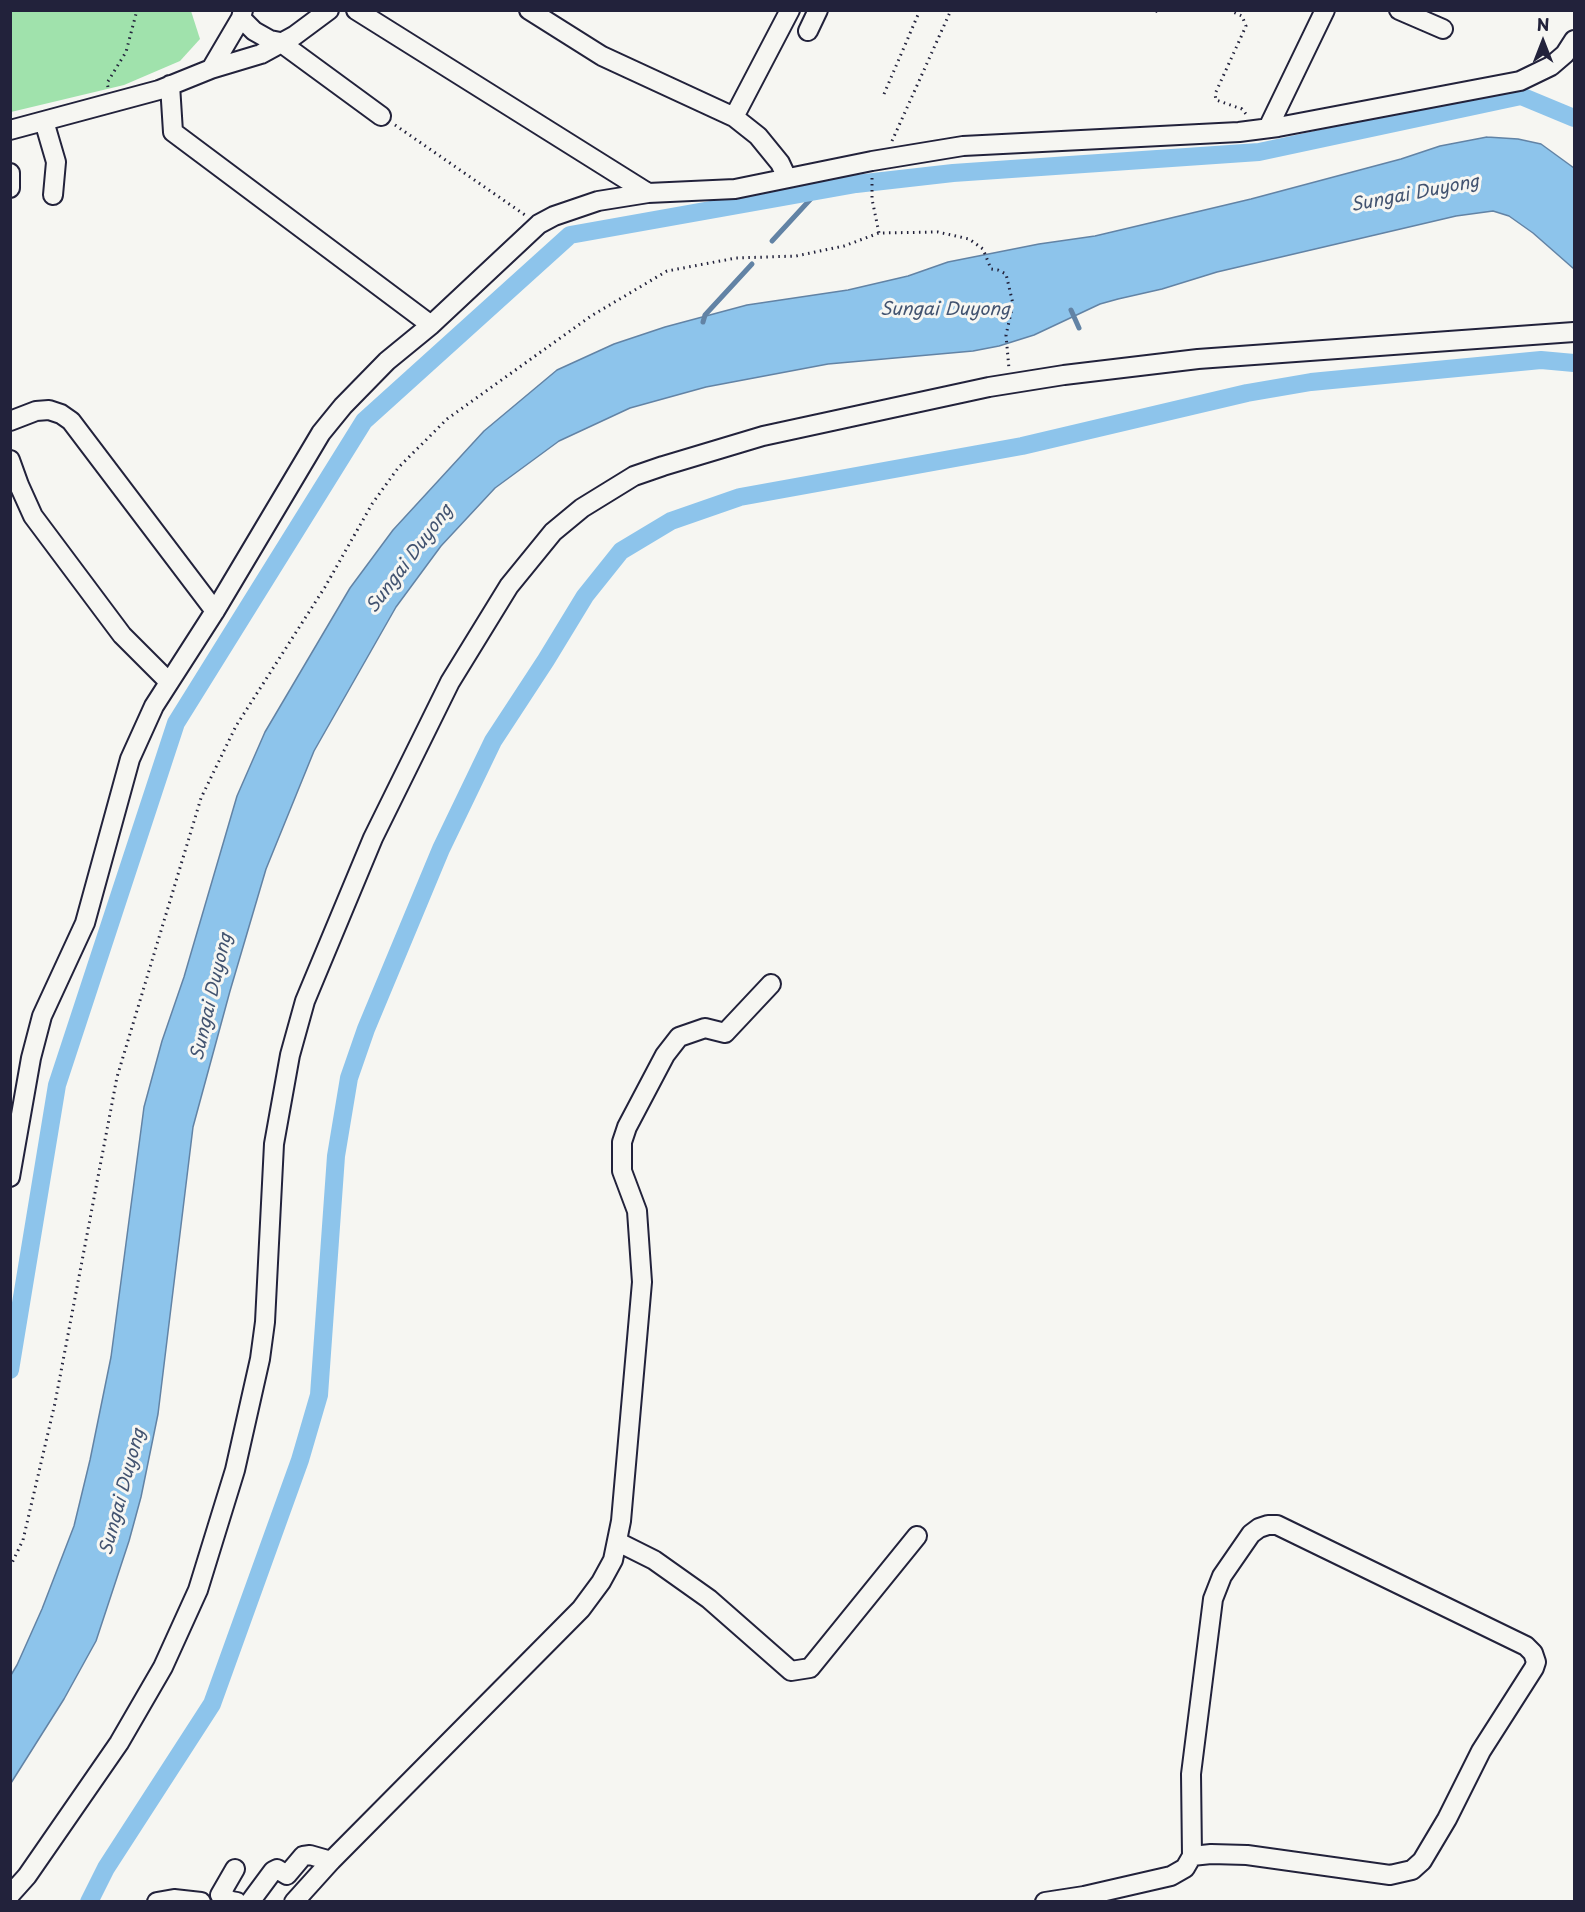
<!DOCTYPE html>
<style>
body{margin:0}
#map{position:relative;width:1585px;height:1912px;overflow:hidden;background:#f6f6f2;font-family:"Playpen Sans",sans-serif}
canvas{display:block}
.frame{position:absolute;inset:0;border:12px solid #22223b;pointer-events:none}
.north{position:absolute;left:1513px;top:12px;width:60px;height:60px;-webkit-text-stroke:4px #f6f6f2;paint-order:stroke;rotate:0deg;font-size:16px;font-weight:700;line-height:24px;text-align:center;color:#22223b}
.north::after{content:'';display:block;margin:auto;width:21px;height:27px;background:#22223b;clip-path:polygon(50% 0,100% 100%,50% 72%,0 100%)}
</style>
<div id="map">
<canvas width="1585" height="1912"></canvas>
<div class="frame"></div>
<div class="north">N</div>
</div>
<script>
const context = document.querySelector('canvas').getContext('2d');
context.lineJoin = 'round';
function fill(path, color) {
  context.fillStyle = color;
  context.fill(path, 'evenodd');
}
function poly(rows) {
  const path = new Path2D();
  for (const r of rows) {
    path.moveTo(r[0], r[1]);
    for (let i = 2; i < r.length; i += 2) path.lineTo(r[i], r[i + 1]);
  }
  return path;
}
function trace(path, color, width, dash) {
  context.strokeStyle = color;
  context.lineWidth = width;
  context.lineCap = dash ? 'butt' : 'round';
  context.setLineDash(dash || []);
  context.stroke(path);
}
function drawText(font, color, halo, rows, align = 'center') {
  context.font = font + ' "Playpen Sans",sans-serif';
  context.lineWidth = 6;
  context.setLineDash([]);
  context.textBaseline = 'middle';
  context.strokeStyle = halo;
  context.fillStyle = color;
  for (const [text, x, y, turn = 0] of rows) {
    context.save();
    context.translate(x, y);
    context.rotate((+turn || 0) * Math.PI / 180);
    context.textAlign = isNaN(turn) ? turn : align;
    if (halo) context.strokeText(text, 0, 0);
    context.fillText(text, 0, 0);
    context.restore();
  }
}
const green = poly([
 [10,11,191,11,200,39,180,61,124,85,11,112]
]);
const water = poly([
 [1487,137,1518,139,1541,144,1574,168,1574,269,1533,233,1509,216,1493,211,1456,216,1217,272,1162,289,1118,299,1100,304,1034,335,999,346,973,351,828,364,706,387,630,408,559,441,495,488,441,546,396,607,314,751,266,869,230,991,193,1127,158,1414,141,1497,129,1541,96,1641,64,1699,11,1783,11,1675,17,1665,42,1609,74,1526,90,1460,111,1357,144,1107,162,1041,184,977,237,796,265,732,350,588,393,530,484,431,557,370,614,344,665,327,747,305,848,290,908,276,948,262,1039,244,1095,236,1251,199,1401,159,1440,146,1487,137]
]);
const stream = poly([
 [772,241,818,191],
 [1071,310,1079,328],
 [703,322,705,315,752,264]
]);
const canal = poly([
 [10,1370,57,1085,176,723,364,421,570,235,856,184,953,173,1259,152,1521,96,1574,118],
 [89,1902,106,1868,212,1704,300,1460,319,1395,336,1156,349,1078,366,1029,441,849,493,741,546,660,585,596,621,551,671,521,740,497,1022,446,1247,393,1311,382,1541,360,1574,363]
]);
const path = poly([
 [1150,10,1154,12,1161,10],
 [1229,10,1242,16,1246,26,1215,94,1216,100,1242,109,1246,114],
 [108,87,107,83,126,52,137,10],
 [884,94,920,10],
 [395,125,525,215],
 [892,141,951,10],
 [872,178,872,199,879,233],
 [10,1567,23,1540,55,1403,117,1077,201,798,236,726,325,587,372,504,398,468,447,419,591,316,667,271,736,258,796,256,844,246,879,233,938,232,969,239,983,249,991,269,998,270,1006,274,1013,304,1006,335,1009,369]
]);
const minor = poly([
 [356,10,648,193],
 [529,10,602,56,734,117],
 [1399,10,1443,29],
 [241,18,254,31,270,40,280,42,381,116],
 [808,31,818,10],
 [211,69,241,18,243,10],
 [170,85,173,132,431,325],
 [44,121,56,162,53,195],
 [1268,128,1325,10],
 [10,130,159,90,211,69,261,54,294,36,329,10],
 [10,173,10,188],
 [787,178,780,163,758,136,734,117,790,10],
 [10,421,36,411,49,410,61,414,71,421,215,611],
 [10,460,19,485,33,516,122,635,169,682],
 [10,1177,31,1058,42,1016,85,923,130,759,154,706,215,611,321,433,343,406,387,361,431,325,539,224,554,216,598,201,648,193,735,189,872,161,963,146,1239,132,1278,127,1520,81,1551,66,1565,54,1574,40],
 [618,1542,654,1560,709,1599,791,1671,810,1668,917,1536],
 [235,1869,220,1895,231,1901,237,1902],
 [10,1895,27,1876,119,1743,163,1667,198,1590,235,1470,260,1359,265,1322,274,1144,290,1055,305,1001,373,838,450,682,509,586,553,532,582,508,634,476,663,466,763,436,989,387,1064,375,1198,359,1574,332],
 [157,1902,174,1899,201,1902],
 [250,1902,273,1871,277,1869,287,1875,303,1856,310,1855,331,1861],
 [294,1902,331,1861,581,1609,601,1582,613,1560,621,1521,642,1282,637,1211,622,1171,622,1142,627,1127,665,1055,679,1037,705,1028,725,1033,771,984],
 [1045,1902,1084,1896,1171,1876,1185,1868,1192,1856,1191,1774,1213,1599,1222,1576,1251,1534,1259,1528,1268,1525,1277,1525,1526,1646,1533,1653,1536,1662,1534,1668,1481,1751,1447,1819,1422,1861,1412,1870,1390,1875,1247,1855,1211,1854,1192,1856]
]);
const waterNames = [
 ["Sungai Duyong",1415,194,-11],
 ["Sungai Duyong",945,310],
 ["Sungai Duyong",410,559,-53],
 ["Sungai Duyong",212,997,-77],
 ["Sungai Duyong",123,1492,-75]
];
fill(green, '#a0e2ac');
fill(water, '#8dc4eb');
trace(water, '#6283a5', 1.5);
trace(stream, '#6283a5', 5);
trace(canal, '#8dc4eb', 18);
trace(minor, '#22223b', 22);
trace(path, '#22223b', 3, [1.5, 4.5]);
trace(minor, '#f6f6f2', 18);
drawText('italic 18px', '#425370', '#f6f6f2', waterNames);
</script>
